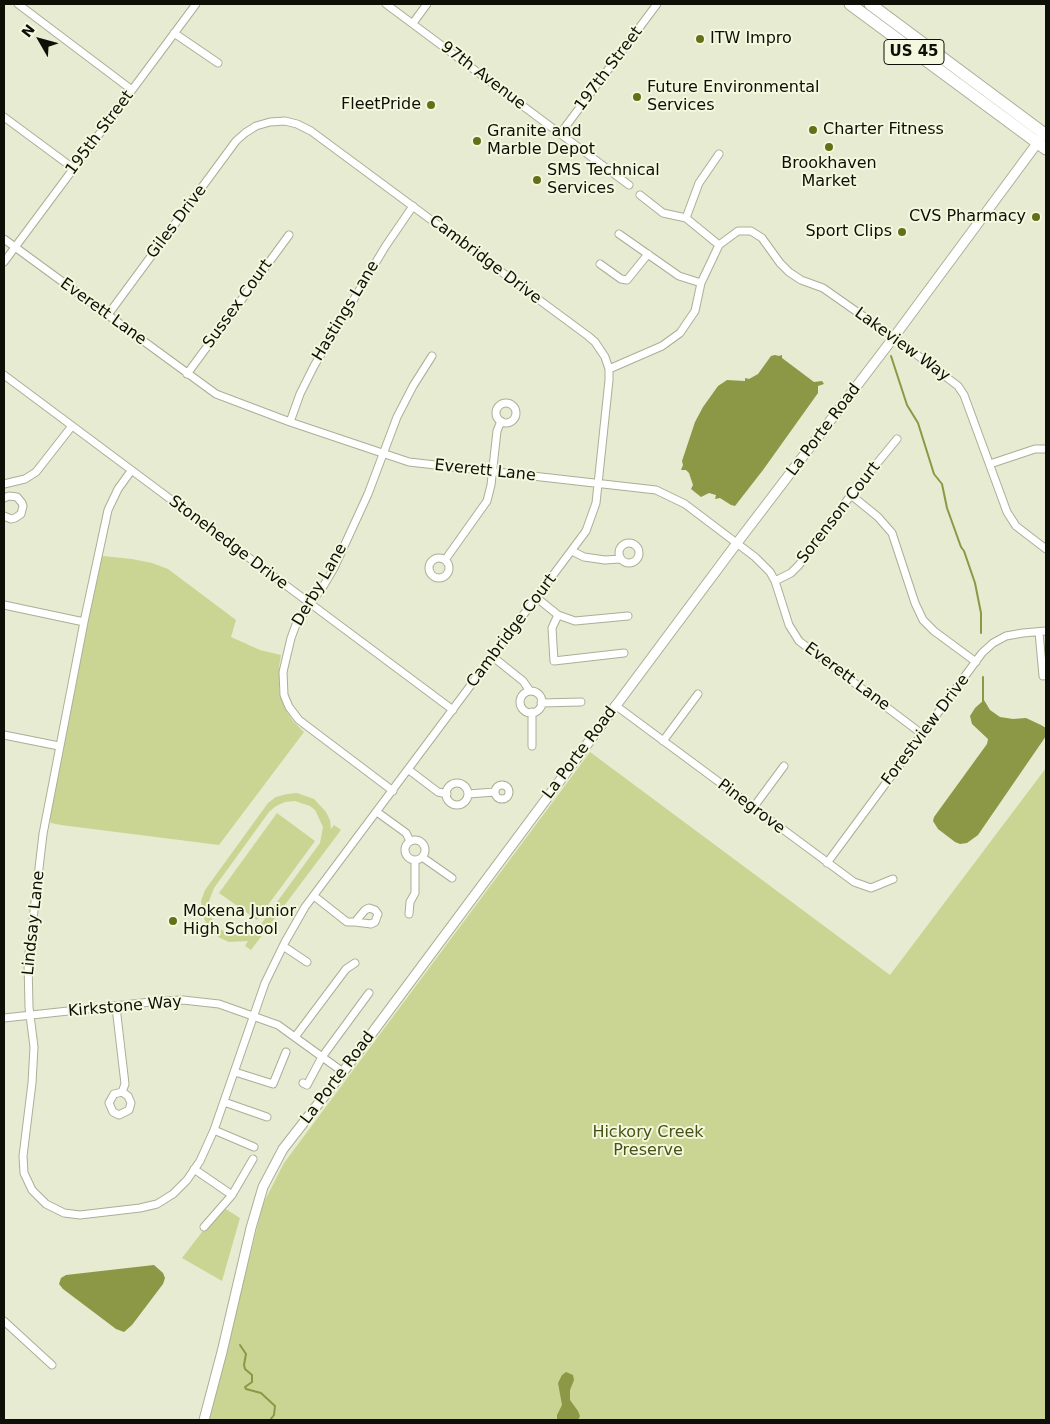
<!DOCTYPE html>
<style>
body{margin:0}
#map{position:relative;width:1050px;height:1424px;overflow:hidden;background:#e6ebd1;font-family:"DejaVu Sans",sans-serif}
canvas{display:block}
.frame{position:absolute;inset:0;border:5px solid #0e0f07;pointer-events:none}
.north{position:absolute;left:15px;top:15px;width:50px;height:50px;-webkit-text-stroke:4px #f3f8de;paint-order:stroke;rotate:308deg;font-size:14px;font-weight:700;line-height:20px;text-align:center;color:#0e0f07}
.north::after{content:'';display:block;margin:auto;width:18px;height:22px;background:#0e0f07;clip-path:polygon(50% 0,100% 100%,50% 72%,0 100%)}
</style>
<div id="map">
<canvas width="1050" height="1424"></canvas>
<div class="frame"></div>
<div class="north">N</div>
</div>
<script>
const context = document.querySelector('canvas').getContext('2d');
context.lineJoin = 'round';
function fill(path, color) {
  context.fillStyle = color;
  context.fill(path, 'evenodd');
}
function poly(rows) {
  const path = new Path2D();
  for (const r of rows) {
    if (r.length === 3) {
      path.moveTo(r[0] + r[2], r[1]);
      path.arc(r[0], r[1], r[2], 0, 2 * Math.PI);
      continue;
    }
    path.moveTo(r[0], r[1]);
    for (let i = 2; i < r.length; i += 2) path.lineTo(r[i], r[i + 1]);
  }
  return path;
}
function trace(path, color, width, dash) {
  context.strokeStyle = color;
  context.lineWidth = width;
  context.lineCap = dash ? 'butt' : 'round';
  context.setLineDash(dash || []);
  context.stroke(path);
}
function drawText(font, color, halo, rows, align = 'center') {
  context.font = font + ' "DejaVu Sans",sans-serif';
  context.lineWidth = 4;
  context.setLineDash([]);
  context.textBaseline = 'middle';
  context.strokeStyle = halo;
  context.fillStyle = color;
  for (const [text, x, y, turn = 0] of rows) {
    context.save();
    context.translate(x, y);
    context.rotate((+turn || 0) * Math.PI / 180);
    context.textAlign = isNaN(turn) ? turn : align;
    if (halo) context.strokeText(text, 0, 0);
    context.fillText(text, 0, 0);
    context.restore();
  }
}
const green = poly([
 [102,556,132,559,152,563,168,569,236,620,231,637,260,650,281,655,279,667,279,691,288,713,293,721,304,732,219,845,61,825,51,823,50,820,56,775],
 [590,752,890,975,1046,768,1046,1420,209,1420,263,1204,284,1163],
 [297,793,314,799,326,812,330,820,331,829,334,825,341,830,251,950,245,946,248,941,229,942,220,938,212,932,207,925,203,916,201,901,205,890,268,803,276,797,287,794],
 [295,801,310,806,315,810,323,827,320,843,261,924,255,930,244,934,232,935,222,930,213,922,209,912,209,901,214,888,269,812,276,806,285,802],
 [277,813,315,841,257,920,219,893],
 [224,1208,240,1218,222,1281,182,1258,202,1232]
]);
const water = poly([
 [775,355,779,356,782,355,782,358,814,382,822,381,824,384,818,386,818,393,763,470,735,506,731,505,720,498,715,499,716,495,709,493,701,497,691,489,693,485,689,473,686,470,681,470,683,465,682,461,695,422,703,407,718,386,727,380,745,381,745,378,749,379,758,374,771,356],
 [984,700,990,710,1000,717,1013,719,1026,718,1041,725,1046,728,1046,736,978,835,967,843,960,844,955,842,938,829,933,821,934,817,987,744,988,739,972,724,970,716,975,708],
 [154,1265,163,1273,165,1278,163,1284,132,1325,124,1332,116,1329,63,1289,59,1284,61,1278,66,1275],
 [566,1372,573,1375,574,1380,570,1390,570,1400,578,1411,580,1416,578,1420,557,1420,557,1415,562,1405,558,1383,562,1375]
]);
const stream = poly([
 [891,356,907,405,918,423,934,474,942,484,947,508,961,547,964,551,975,583,981,613,981,633],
 [983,703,983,677],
 [240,1345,246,1354,244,1365,245,1369,252,1375,252,1382,245,1387,246,1389,261,1393,275,1406,274,1415,270,1420]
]);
const minor = poly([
 [18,4,132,90],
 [386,4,629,185],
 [413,23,427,4],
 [174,33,218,63],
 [4,117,73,168],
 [560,134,657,4],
 [719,154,699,183,686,218,719,245],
 [640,195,663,213,686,218],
 [619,234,679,276,701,283],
 [4,239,216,394,290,422,409,462,656,490,685,504,755,557,770,572,775,581,789,625,799,641,922,734],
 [4,262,196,4],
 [600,264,621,279,627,280,648,254],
 [107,316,236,141,245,133,256,126,270,122,285,121,297,124,311,131,588,336,595,342,605,357,609,369,609,380,596,503,586,531,305,907,285,942,265,983,214,1130,200,1161,187,1180,173,1194,157,1204,140,1208,80,1215,64,1213,46,1204,32,1190,24,1173,23,1156,32,1083,34,1047,29,1007,28,962,43,834,84,622,108,510,118,489,131,471],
 [609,369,662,346,680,333,695,311,701,283,719,245,738,231,751,231,762,238,780,263,789,272,801,280,823,288,900,342,958,386,964,395,1007,512,1016,526,1046,549],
 [187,374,289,235],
 [4,375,453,710],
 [506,413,10],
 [290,422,300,394,314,366,385,247,413,206],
 [990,464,1035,449,1046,449],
 [4,484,25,479,36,472,72,426],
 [851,495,878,517,892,533,915,603,923,620,934,631,976,662],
 [4,498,9,496,17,497,22,503,23,506,21,514,15,518,11,519,4,516],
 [629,553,10],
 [572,551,584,557,605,560,620,559],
 [439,568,10],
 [445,560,487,501,491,485,497,431,501,421],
 [775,581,791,573,799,565,851,495,897,439],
 [537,598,558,615,575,621,628,616],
 [4,605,84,622],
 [558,615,552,628,554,661,624,653],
 [1039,632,1043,676],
 [493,657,523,681,530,691],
 [531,702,11],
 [541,703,581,702],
 [615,705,854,882,871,888,893,879],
 [532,712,532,746],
 [4,735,59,746],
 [663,741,698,694],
 [409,770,438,792,447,794],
 [457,794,11],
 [502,792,7],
 [393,791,299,720,289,707,284,695,283,672,291,638,297,622,324,585,334,568,368,494,397,417,413,386,432,356],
 [468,794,495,792],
 [753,808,784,766],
 [377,812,406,833,410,841],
 [415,850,10],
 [422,857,452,878],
 [827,863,982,653,993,643,1006,636,1023,633,1046,631],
 [314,896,347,922,355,922,365,910,369,908,375,910,378,914,375,922,371,924,355,922],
 [409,914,410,902,415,893,415,860],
 [283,946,307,962],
 [116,1007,125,1084,122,1092,128,1096,131,1103,129,1110,119,1115,113,1112,109,1103,114,1094,122,1092],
 [4,1018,160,1001,183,1000,219,1004,278,1025,343,1072],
 [295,1037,346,969,355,963],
 [235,1072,273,1084,286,1052],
 [303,1083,307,1085,322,1057,369,993],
 [224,1102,267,1117],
 [214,1130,254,1147],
 [194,1169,232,1195,204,1227],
 [232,1195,253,1159],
 [4,1321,52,1365]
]);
const tertiary = poly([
 [204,1420,222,1352,251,1228,263,1187,283,1149,343,1072,737,543,894,337,1041,138]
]);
const primary = poly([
 [850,4,1046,149],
 [870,4,1046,135]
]);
const markers = [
 [700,39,5,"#656f17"],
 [637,97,5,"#656f17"],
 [431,105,5,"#656f17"],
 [813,130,5,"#656f17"],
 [477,141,5,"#656f17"],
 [829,147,5,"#656f17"],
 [537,180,5,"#656f17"],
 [1036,217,5,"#656f17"],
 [902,232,5,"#656f17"],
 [173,921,5,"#656f17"]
];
const shields = [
 [914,52,60]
];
const shieldNames = [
 ["US 45",914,52]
];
const poiNames = [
 ["ITW Impro",710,39],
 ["Future Environmental",647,88],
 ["Services",647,106],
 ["FleetPride",421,105,"right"],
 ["Charter Fitness",823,130],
 ["Granite and",487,132],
 ["Marble Depot",487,150],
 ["Brookhaven",829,164,"center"],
 ["Market",829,182,"center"],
 ["SMS Technical",547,171],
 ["Services",547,189],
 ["CVS Pharmacy",1026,217,"right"],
 ["Sport Clips",892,232,"right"],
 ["Mokena Junior",183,912],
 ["High School",183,930]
];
const streetNames = [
 ["197th Street",609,69,-53],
 ["97th Avenue",483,76,37],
 ["195th Street",100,133,-53],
 ["Giles Drive",177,222,-53],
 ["Cambridge Drive",485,260,37],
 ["Sussex Court",238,304,-54],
 ["Hastings Lane",346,311,-59],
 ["Everett Lane",103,312,36],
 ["Lakeview Way",902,345,36],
 ["La Porte Road",824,430,-53],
 ["Everett Lane",485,471,6],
 ["Sorenson Court",839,513,-52],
 ["Stonehedge Drive",228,543,37],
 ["Derby Lane",320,585,-60],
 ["Cambridge Court",512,631,-53],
 ["Everett Lane",847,677,37],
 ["Forestview Drive",926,730,-53],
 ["La Porte Road",580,753,-53],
 ["Pinegrove",751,807,37],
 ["Lindsay Lane",34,923,-84],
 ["Kirkstone Way",125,1007,-5],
 ["La Porte Road",338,1078,-53]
];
const parkNames = [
 ["Hickory Creek",648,1133],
 ["Preserve",648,1151]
];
fill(green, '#cad593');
fill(water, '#8c9845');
trace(stream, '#8c9845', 2);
trace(minor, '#aaaf97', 9);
trace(tertiary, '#aaaf97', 11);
trace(primary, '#aaaf97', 13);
trace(minor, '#fff', 7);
trace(tertiary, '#fff', 9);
trace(primary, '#fff', 11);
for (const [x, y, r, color] of markers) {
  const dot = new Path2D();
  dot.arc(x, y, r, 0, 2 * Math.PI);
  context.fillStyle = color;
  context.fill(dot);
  trace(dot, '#f3f8de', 2);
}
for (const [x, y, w] of shields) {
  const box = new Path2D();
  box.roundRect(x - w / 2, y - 12.5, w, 25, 4);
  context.fillStyle = '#f3f8de';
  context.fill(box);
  trace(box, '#0e0f07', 1);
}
drawText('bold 15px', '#0e0f07', null, shieldNames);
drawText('16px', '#0e0f07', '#f3f8de', poiNames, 'left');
drawText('16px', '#0e0f07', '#f3f8de', streetNames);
drawText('16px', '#4a5114', '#f3f8de', parkNames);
</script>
